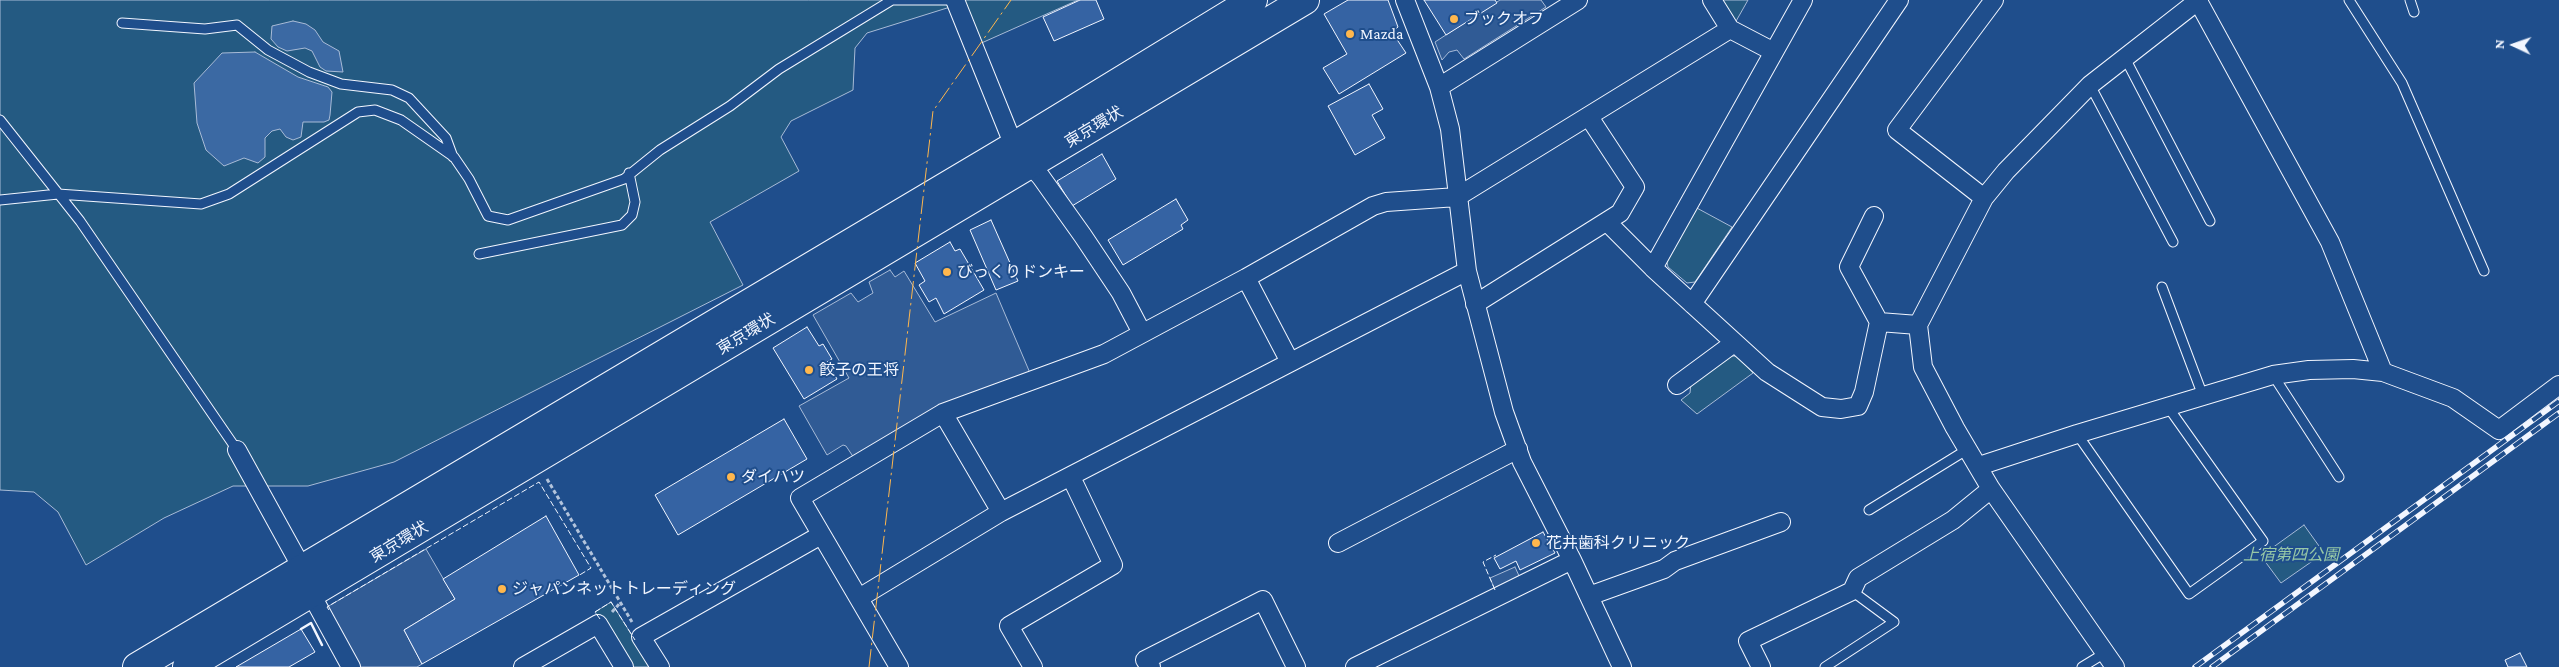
<!DOCTYPE html>
<meta charset="utf-8">
<style>
body{margin:0}
#map{position:relative;width:2559px;height:667px;overflow:hidden;background:#1f4e8c;font-family:"Crimson Pro",serif}
canvas{display:block}
.north{position:absolute;left:2489px;top:20px;width:50px;height:50px;-webkit-text-stroke:4px #1f4e8c;paint-order:stroke;rotate:273deg;font-size:14px;font-weight:700;line-height:20px;text-align:center;color:#f2f6ff}
.north::after{content:'';display:block;margin:auto;width:18px;height:22px;background:#f2f6ff;clip-path:polygon(50% 0,100% 100%,50% 72%,0 100%)}
</style>
<div id="map">
<canvas width="2559" height="667"></canvas>
<div class="north">N</div>
</div>
<script>
const context = document.querySelector('canvas').getContext('2d');
context.lineJoin = 'round';
function fill(path, color) {
  context.fillStyle = color;
  context.fill(path, 'evenodd');
}
function poly(rows) {
  const path = new Path2D();
  for (const r of rows) {
    path.moveTo(r[0], r[1]);
    for (let i = 2; i < r.length; i += 2) path.lineTo(r[i], r[i + 1]);
  }
  return path;
}
function trace(path, color, width, dash) {
  context.strokeStyle = color;
  context.lineWidth = width;
  context.lineCap = dash ? 'butt' : 'round';
  context.setLineDash(dash || []);
  context.stroke(path);
}
function drawText(font, color, halo, rows, align = 'center') {
  context.font = font + ' "Crimson Pro","Noto Sans JP",serif';
  context.lineWidth = 4;
  context.setLineDash([]);
  context.textBaseline = 'middle';
  context.strokeStyle = halo;
  context.fillStyle = color;
  for (const [text, x, y, turn = 0] of rows) {
    context.save();
    context.translate(x, y);
    context.rotate((+turn || 0) * Math.PI / 180);
    context.textAlign = isNaN(turn) ? turn : align;
    if (halo) context.strokeText(text, 0, 0);
    context.fillText(text, 0, 0);
    context.restore();
  }
}
const green = poly([
 [0,0,1078,0,977,45,955,8,947,8,867,33,855,48,853,90,791,121,781,137,799,171,710,222,743,285,394,462,308,486,233,486,164,518,86,565,58,512,34,492,0,490,0,0],
 [1721,0,1748,0,1735,23,1721,0],
 [1695,207,1732,227,1695,282,1687,283,1668,267,1666,258,1695,207],
 [1729,356,1738,356,1753,373,1697,414,1681,400,1690,393,1691,383,1729,356],
 [2304,525,2324,553,2281,583,2261,556,2304,525],
 [611,602,652,667,631,667,595,612,611,602]
]);
const parking = poly([
 [1500,0,1541,0,1546,7,1464,59,1457,50,1449,52,1442,60,1435,42,1500,0],
 [890,270,895,277,904,271,935,322,996,293,1030,373,953,400,854,458,846,446,843,445,827,455,799,406,849,378,813,315,851,293,858,302,873,293,869,282,890,270],
 [426,549,455,599,404,630,422,664,417,667,360,667,327,607,426,549],
 [1515,567,1520,578,1495,590,1490,578,1515,567]
]);
const water = poly([
 [293,21,306,24,315,30,323,42,339,51,343,72,326,71,320,67,312,51,305,48,287,51,278,47,271,39,272,26,293,21],
 [255,52,298,77,328,87,332,92,330,115,329,120,324,122,303,122,301,137,293,140,286,137,280,129,272,131,265,138,265,157,258,163,244,158,224,166,206,150,197,123,194,83,222,53,255,52]
]);
const building = poly([
 [1080,0,1096,0,1104,19,1054,41,1043,17,1080,0],
 [1348,0,1388,0,1398,27,1392,32,1406,53,1339,94,1323,68,1347,54,1324,14,1348,0],
 [1424,0,1495,0,1497,3,1446,35,1424,0],
 [1369,84,1383,109,1372,115,1385,138,1355,155,1328,106,1369,84],
 [1102,154,1116,179,1072,206,1057,181,1102,154],
 [1176,199,1188,220,1181,225,1183,229,1123,265,1108,240,1176,199],
 [991,220,1018,281,996,290,970,230,991,220],
 [950,242,955,251,960,249,984,290,944,314,936,298,929,302,919,285,925,281,915,263,950,242],
 [807,327,819,346,823,344,832,359,827,362,837,379,804,399,773,348,807,327],
 [784,419,807,459,678,535,655,495,784,419],
 [546,516,579,575,422,664,404,630,455,599,443,579,546,516],
 [1543,532,1555,553,1520,570,1516,561,1500,569,1494,558,1543,532],
 [301,629,315,652,289,667,236,667,301,629],
 [2520,653,2527,667,2508,667,2505,660,2520,653]
]);
const path = poly([
 [547,479,632,622],
 [612,612,620,603]
]);
const service = poly([
 [2349,0,2402,83,2484,271],
 [2410,0,2414,12],
 [122,23,205,29,237,25,268,50,309,72,341,84,392,90,409,98,446,138,453,157],
 [2125,58,2210,221],
 [2090,85,2173,242],
 [0,120,80,221,237,450],
 [0,200,58,194,201,204,229,194,358,112,375,110,401,120,454,157,469,179,488,216,508,220,624,179,660,150,730,106,779,69,892,0,950,0],
 [479,254,622,225,632,215,635,202,629,173],
 [2162,287,2203,396],
 [2273,375,2339,477],
 [2077,434,2189,594,2263,541,2168,407],
 [1869,510,1968,449],
 [1825,667,1894,622,1852,591],
 [2082,667,2105,653]
]);
const minor = poly([
 [955,0,1014,146,1041,177,1083,236,1121,293,1142,333],
 [1405,0,1439,87,1450,129,1467,271,1504,412,1522,462,1572,560,1622,667],
 [1712,0,1730,29,1774,52],
 [2198,1,2330,242,2383,372],
 [1439,87,1578,0],
 [1984,198,1897,130,1994,0],
 [1874,216,1849,267,1879,322],
 [1607,222,1653,268,1767,372,1822,407,1841,409,1858,406,1864,392,1879,322,1918,325],
 [1653,268,1803,0],
 [1246,278,1290,362],
 [1475,304,1620,213,1635,187,1589,117],
 [1692,304,1899,0],
 [1677,385,1734,343],
 [943,413,1001,512],
 [237,450,302,568,311,594,351,667],
 [1979,466,2077,434,2273,375,2309,370,2353,369,2383,372,2453,398,2499,430,2559,385],
 [1338,543,1518,449],
 [1589,596,1664,569,1675,561,1781,522],
 [859,598,1001,512,1467,271],
 [523,667,598,624,624,667],
 [660,667,641,637,821,535],
 [899,667,800,498,943,413,1104,354,1246,278,1373,206,1386,202,1457,197,1730,29],
 [1033,667,1009,626,1113,565,1071,477],
 [1151,667,1145,660,1263,600,1296,667],
 [1355,667,1572,560],
 [1761,667,1748,641,1852,591,1858,578,1953,520,1991,489],
 [2115,667,1991,489,1955,428,1923,367,1918,325,1984,198,2006,171,2090,85,2199,0]
]);
const trunk = poly([
 [137,667,1014,146,1253,0],
 [187,667,1305,0]
]);
const rail = poly([
 [2195,667,2559,401],
 [2212,667,2559,413]
]);
const fence = poly([
 [1495,590,1483,562,1496,555],
 [329,610,327,607,539,482,591,568,578,576],
 [600,619,595,612,611,602,635,640]
]);
const wall = poly([
 [301,629,311,623,322,645]
]);
const power = poly([
 [869,667,933,111,1011,0]
]);
const markers = [
 [1454,19,5,"#ffb74d"],
 [1350,34,5,"#ffb74d"],
 [947,272,5,"#ffb74d"],
 [809,370,5,"#ffb74d"],
 [731,477,5,"#ffb74d"],
 [1536,543,5,"#ffb74d"],
 [502,589,5,"#ffb74d"]
];
const poiNames = [
 ["ブックオフ",1464,19],
 ["Mazda",1360,34],
 ["びっくりドンキー",957,272],
 ["餃子の王将",819,370],
 ["ダイハツ",741,477],
 ["花井歯科クリニック",1546,543],
 ["ジャパンネットトレーディング",512,589]
];
const streetNames = [
 ["東京環状",1094,127,-31],
 ["東京環状",746,334,-31],
 ["東京環状",399,542,-31]
];
const parkNames = [
 ["上宿第四公園",2291,555]
];
fill(green, '#245a82');
trace(green, '#a8bbd7', 1);
fill(parking, '#305b95');
trace(parking, '#a8bbd7', 1);
fill(water, '#3b69a3');
trace(water, '#a8bbd7', 1);
fill(building, '#3563a3');
trace(building, '#f2f6ff', 1);
trace(service, '#f2f6ff', 11);
trace(minor, '#f2f6ff', 20);
trace(trunk, '#f2f6ff', 30);
trace(path, '#b3c4dc', 3, [4, 2.5]);
trace(service, '#1f4e8c', 9);
trace(minor, '#1f4e8c', 18);
trace(trunk, '#1f4e8c', 28);
trace(rail, '#f2f6ff', 5.5);
trace(rail, '#1f4e8c', 4, [11]);
trace(fence, '#f2f6ff', 1, [6, 2.5]);
trace(wall, '#f2f6ff', 2.5);
trace(power, '#ffb74d', 1, [18, 4, 2.5, 4]);
for (const [x, y, r, color] of markers) {
  const dot = new Path2D();
  dot.arc(x, y, r, 0, 2 * Math.PI);
  context.fillStyle = color;
  context.fill(dot);
  trace(dot, '#1f4e8c', 2);
}
drawText('16px', '#f2f6ff', '#1f4e8c', poiNames, 'left');
drawText('16px', '#f2f6ff', '#1f4e8c', streetNames);
drawText('italic 16px', '#97c8a6', '#1f4e8c', parkNames);
</script>
